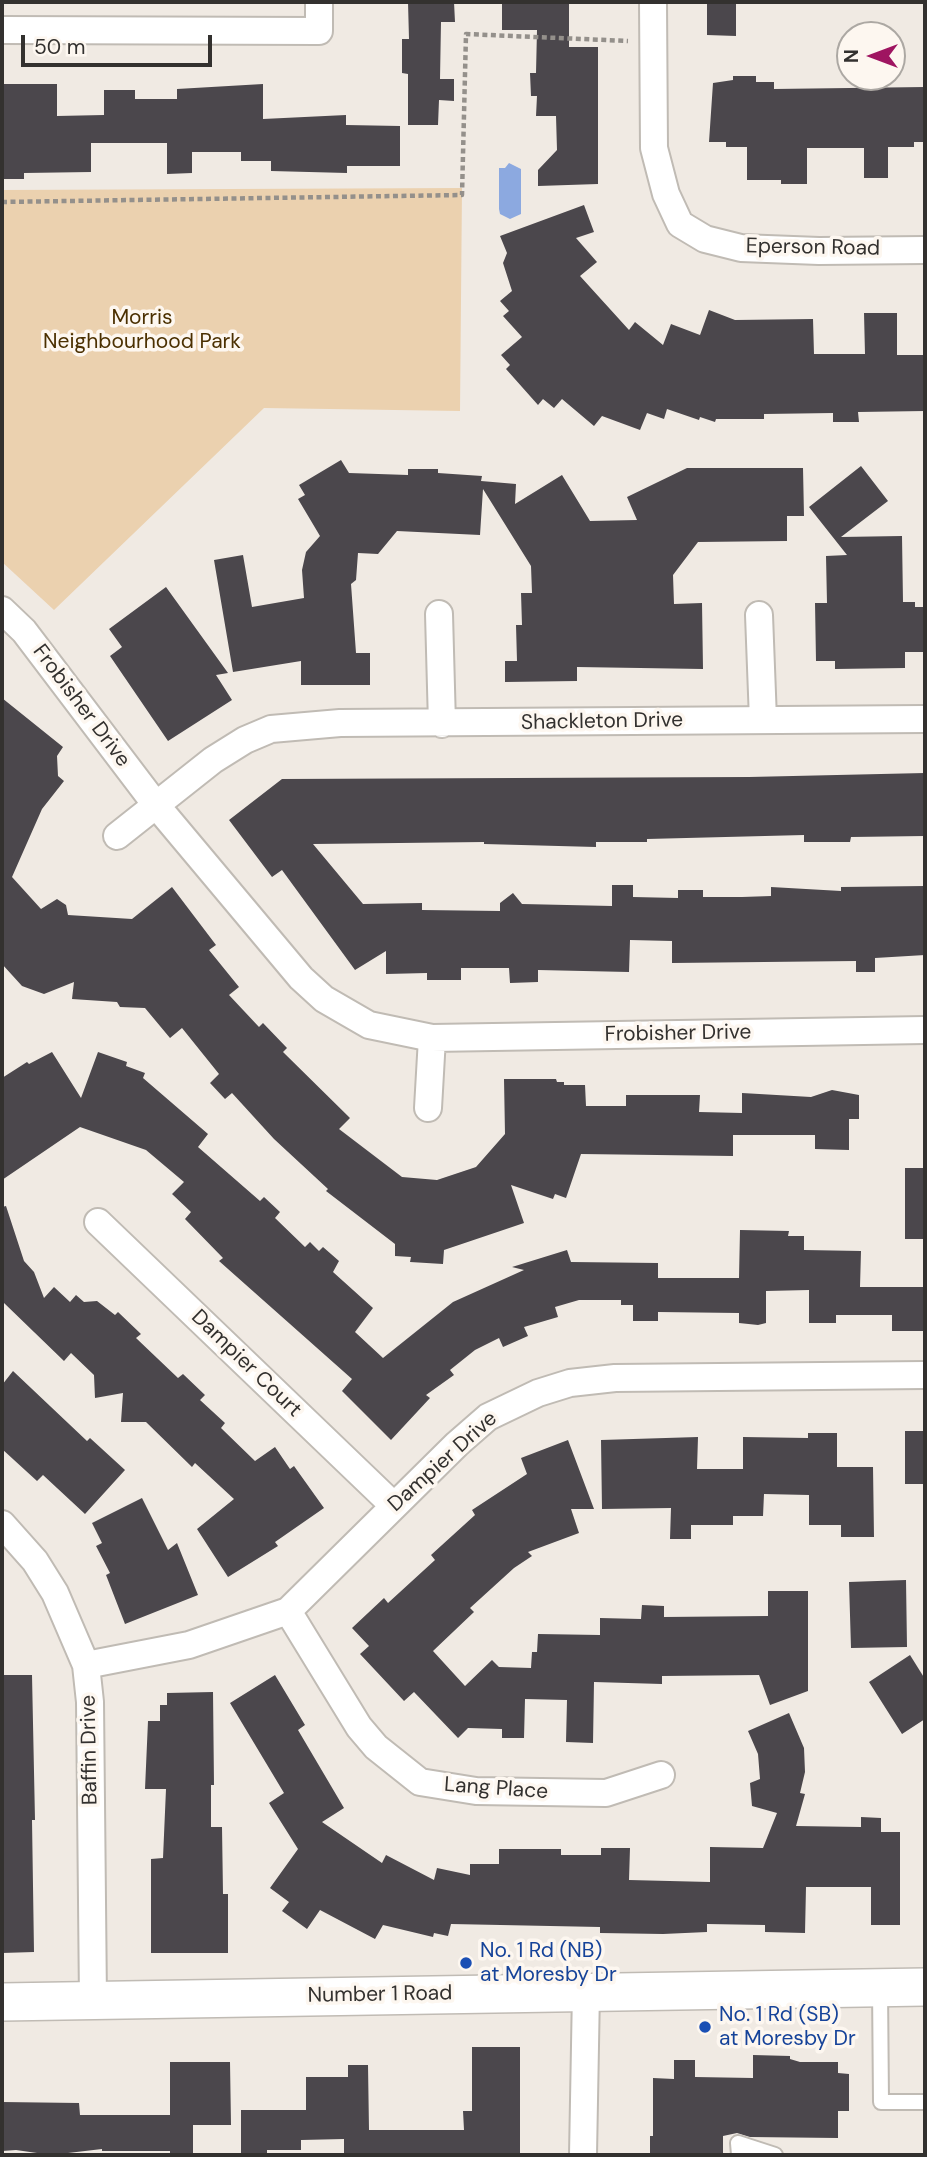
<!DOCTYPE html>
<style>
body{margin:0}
#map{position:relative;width:927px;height:2157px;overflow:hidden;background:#f0eae3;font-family:"DM Sans",sans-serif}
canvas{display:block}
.frame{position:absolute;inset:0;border:4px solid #33312f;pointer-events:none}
.north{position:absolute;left:836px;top:21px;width:70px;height:70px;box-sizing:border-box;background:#fdf7f0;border:2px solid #aca8a3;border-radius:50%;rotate:270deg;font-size:19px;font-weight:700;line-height:28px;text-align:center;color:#33312f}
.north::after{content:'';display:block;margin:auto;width:24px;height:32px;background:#9f1561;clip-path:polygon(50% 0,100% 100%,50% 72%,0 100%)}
.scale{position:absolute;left:21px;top:35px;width:191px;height:32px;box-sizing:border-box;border:4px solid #33312f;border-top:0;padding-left:9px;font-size:21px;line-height:24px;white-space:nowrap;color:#33312f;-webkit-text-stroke:5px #fdf7f0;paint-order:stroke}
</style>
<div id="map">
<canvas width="927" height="2157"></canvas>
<div class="frame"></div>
<div class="north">N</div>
<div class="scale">50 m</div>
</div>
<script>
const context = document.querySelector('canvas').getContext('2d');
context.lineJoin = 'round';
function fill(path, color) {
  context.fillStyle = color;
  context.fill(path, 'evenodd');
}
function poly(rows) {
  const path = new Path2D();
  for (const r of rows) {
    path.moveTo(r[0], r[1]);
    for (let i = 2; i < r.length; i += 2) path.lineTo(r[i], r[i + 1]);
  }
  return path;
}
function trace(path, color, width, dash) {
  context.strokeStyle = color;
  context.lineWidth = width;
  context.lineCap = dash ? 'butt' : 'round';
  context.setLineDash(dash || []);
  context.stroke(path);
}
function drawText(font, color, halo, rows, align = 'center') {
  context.font = font + ' "DM Sans",sans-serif';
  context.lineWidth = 7;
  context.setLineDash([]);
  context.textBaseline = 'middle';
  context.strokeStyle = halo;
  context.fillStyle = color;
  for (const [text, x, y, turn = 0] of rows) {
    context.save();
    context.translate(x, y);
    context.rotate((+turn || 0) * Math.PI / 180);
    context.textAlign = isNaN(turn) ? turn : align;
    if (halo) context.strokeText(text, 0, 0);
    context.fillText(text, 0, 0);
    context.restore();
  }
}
const green = poly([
 [462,188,460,411,264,408,54,610,2,562,2,190]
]);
const water = poly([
 [509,163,521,169,521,214,510,219,500,214,499,209,499,168,505,168]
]);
const building = poly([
 [408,2,454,2,455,22,441,22,440,79,454,79,454,101,439,100,438,125,408,125,408,74,402,73,402,39,409,39],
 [502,2,569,2,569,47,598,47,598,184,538,186,538,170,557,150,556,116,536,116,537,96,531,96,530,73,536,73,537,30,502,30],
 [707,2,736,2,736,36,707,35],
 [733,76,756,76,756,82,774,82,774,89,925,87,925,142,914,142,914,147,888,147,888,178,864,178,864,148,807,148,807,184,781,184,781,180,747,180,747,147,726,147,726,142,709,142,713,83,733,80],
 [2,84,57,84,57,116,104,115,104,90,135,90,135,99,177,99,177,89,263,84,263,119,346,115,346,125,400,126,400,166,347,166,347,173,271,171,271,161,241,161,241,152,192,152,192,173,167,174,167,143,91,143,91,172,24,173,24,179,2,179],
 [584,205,594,232,576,238,597,262,580,276,629,330,635,322,663,345,671,324,700,335,709,310,735,320,813,319,814,354,865,354,864,313,897,313,897,355,925,355,925,411,858,412,859,422,833,422,833,413,764,414,764,419,716,419,715,422,700,417,699,420,667,409,664,419,647,413,640,430,602,416,594,426,562,399,554,408,543,399,538,405,506,369,510,365,501,355,522,337,503,316,509,311,500,301,512,291,503,263,507,253,500,236],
 [341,460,349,473,408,475,408,469,438,469,438,473,482,476,481,481,516,484,515,504,562,475,590,521,637,520,627,497,687,468,803,468,804,516,787,516,787,541,698,542,673,575,674,604,702,603,703,669,577,667,577,681,505,682,505,661,517,661,516,625,522,625,521,593,532,593,531,566,483,489,480,535,397,531,378,554,358,553,356,580,351,584,356,653,370,653,370,685,301,685,301,661,233,672,214,560,243,555,252,607,304,598,302,570,306,552,320,536,298,499,305,495,299,485],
 [861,466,888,501,841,537,902,536,903,602,915,602,915,607,925,607,925,652,905,652,905,668,835,669,835,661,816,661,815,603,827,603,826,556,847,555,809,507],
 [166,587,228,673,216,675,232,700,168,741,110,656,122,647,109,629],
 [2,698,63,747,57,756,58,776,64,781,42,809,12,877,41,909,57,899,66,905,68,915,132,919,172,887,216,945,209,950,239,987,229,995,259,1027,263,1023,287,1048,283,1052,350,1118,339,1129,402,1177,437,1180,476,1167,505,1134,504,1079,556,1079,557,1082,564,1082,564,1085,585,1085,586,1106,626,1106,626,1095,700,1095,699,1112,742,1113,742,1093,811,1097,832,1090,859,1095,859,1119,849,1119,849,1150,815,1149,815,1135,733,1135,733,1156,581,1154,566,1198,555,1194,553,1199,511,1185,524,1223,444,1250,443,1264,410,1262,411,1257,395,1256,395,1244,326,1191,328,1189,274,1139,232,1093,225,1099,210,1083,219,1074,182,1028,170,1038,145,1008,120,1007,117,1002,72,999,74,982,44,994,22,986,2,964],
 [925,773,925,836,851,837,850,842,804,842,804,835,647,839,647,842,596,842,596,847,484,844,484,842,313,844,363,904,422,903,422,910,500,911,500,903,513,893,522,904,612,906,612,885,633,885,633,897,678,898,678,890,703,890,703,897,742,897,771,896,771,887,841,891,841,887,925,886,925,955,875,958,875,972,856,972,856,961,672,963,672,941,630,940,629,972,538,970,538,982,510,983,509,968,461,968,461,980,427,980,427,973,386,974,386,951,355,970,282,870,272,877,229,820,282,779,749,777],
 [52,1052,81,1098,98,1052,127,1062,126,1066,145,1073,143,1078,208,1134,198,1147,260,1201,264,1197,280,1212,275,1218,305,1247,310,1242,319,1251,323,1247,339,1261,333,1272,373,1308,355,1332,383,1358,453,1302,524,1270,512,1267,567,1250,571,1262,658,1263,658,1278,739,1278,740,1230,789,1231,788,1236,804,1236,804,1250,861,1251,860,1287,925,1287,925,1331,892,1331,892,1315,836,1315,836,1323,809,1323,809,1290,766,1291,766,1323,758,1325,739,1323,739,1313,658,1312,658,1321,633,1321,633,1305,621,1305,621,1300,579,1300,555,1307,558,1317,524,1327,528,1336,503,1347,499,1338,475,1350,450,1370,454,1375,426,1395,430,1398,391,1440,342,1391,352,1379,219,1261,223,1258,185,1219,191,1212,172,1194,184,1182,146,1150,80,1127,2,1180,2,1078,27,1062,29,1064],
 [905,1168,925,1168,925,1239,905,1239],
 [6,1206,24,1261,34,1272,44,1298,54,1287,70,1302,76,1295,84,1302,97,1301,115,1315,118,1312,141,1334,136,1338,178,1378,183,1374,205,1395,200,1400,225,1423,221,1428,255,1461,275,1447,290,1469,294,1466,324,1508,275,1542,278,1546,228,1577,197,1529,234,1499,195,1463,192,1467,146,1422,121,1422,123,1393,95,1398,94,1375,71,1353,64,1361,4,1303,2,1207],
 [13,1371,87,1441,90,1438,125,1470,85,1514,43,1475,37,1481,2,1449,2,1385],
 [905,1431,925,1431,925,1484,905,1484],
 [808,1433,837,1433,837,1467,873,1467,874,1537,841,1537,841,1525,809,1525,809,1495,764,1494,763,1516,733,1516,733,1525,691,1525,691,1539,670,1539,671,1508,602,1509,601,1440,698,1437,697,1469,743,1469,743,1437,808,1438],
 [568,1440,594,1509,571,1509,579,1533,528,1552,532,1556,514,1568,470,1608,474,1612,433,1651,465,1686,492,1660,499,1667,531,1668,532,1652,537,1652,538,1634,600,1635,600,1618,641,1619,642,1605,664,1606,664,1617,768,1616,768,1591,808,1591,808,1691,770,1705,759,1675,662,1676,662,1684,594,1682,593,1743,566,1742,567,1700,525,1699,524,1738,502,1738,502,1729,468,1728,458,1738,414,1692,404,1701,360,1654,369,1646,352,1628,384,1598,388,1603,435,1560,431,1555,475,1515,472,1510,527,1474,521,1458],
 [142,1498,168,1550,177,1543,198,1595,125,1624,106,1575,110,1573,96,1546,102,1543,92,1523],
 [906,1580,907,1647,851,1648,849,1582],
 [910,1655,925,1679,925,1719,902,1734,869,1682],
 [2,1675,32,1675,35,1820,32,1820,34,1952,2,1953],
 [275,1675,305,1725,298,1730,344,1808,322,1822,382,1863,386,1855,434,1880,437,1868,470,1875,470,1864,499,1864,499,1849,561,1849,561,1855,601,1855,601,1848,630,1848,629,1880,710,1882,710,1847,763,1848,777,1813,752,1806,750,1783,760,1779,758,1754,748,1731,789,1713,804,1748,805,1772,800,1793,805,1794,796,1826,861,1827,861,1817,881,1818,881,1832,900,1832,900,1925,871,1925,871,1887,806,1887,805,1933,765,1932,765,1925,707,1924,707,1932,663,1934,600,1933,600,1927,451,1924,448,1936,434,1933,433,1937,383,1925,375,1939,320,1910,307,1929,282,1911,289,1902,270,1888,298,1849,269,1803,284,1793,230,1703],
 [213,1692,214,1785,211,1785,211,1827,222,1827,223,1894,228,1894,228,1953,151,1953,151,1859,163,1858,166,1789,145,1789,148,1721,160,1721,160,1705,167,1705,167,1693],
 [472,2047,520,2047,520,2155,344,2155,344,2139,301,2140,301,2150,267,2150,267,2155,241,2155,241,2110,306,2110,306,2077,348,2077,348,2065,368,2065,369,2130,464,2130,463,2111,472,2111],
 [753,2055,790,2056,790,2059,800,2062,838,2062,838,2073,849,2074,849,2111,838,2111,838,2138,750,2137,737,2133,723,2136,723,2155,650,2155,650,2136,653,2136,653,2078,674,2079,674,2060,695,2060,695,2077,753,2078],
 [170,2062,230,2062,231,2125,193,2125,193,2155,170,2155,170,2151,102,2151,102,2149,51,2155,16,2150,2,2151,2,2102,79,2103,80,2115,170,2115]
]);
const path = poly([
 [2,202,462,195,466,34,628,41]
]);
const service = poly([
 [880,1987,881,2102,925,2102],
 [739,2155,738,2143,775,2155]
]);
const minor = poly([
 [653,2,654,148,666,194,680,224,705,239,741,248,819,251,925,250],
 [2,30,319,31,319,2],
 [2,610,24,631,156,805,301,978,324,999,369,1025,432,1038,925,1030],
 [439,614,442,724],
 [759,615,763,720],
 [117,836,213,760,245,740,271,729,340,723,925,719],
 [428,1108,432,1038],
 [98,1222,394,1506],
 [2,1524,35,1561,55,1593,86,1665,90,1702,93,2001],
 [288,1611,359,1727,376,1747,420,1782,476,1791,606,1793,661,1775],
 [86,1665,189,1645,288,1611,457,1444,488,1417,538,1393,570,1383,615,1378,925,1375],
 [583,2155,586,1991]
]);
const secondary = poly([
 [2,2002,925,1987]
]);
const markers = [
 [466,1963,7,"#1a4fb4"],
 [705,2027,7,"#1a4fb4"]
];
const streetNames = [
 ["Eperson Road",813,248,1],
 ["Frobisher Drive",81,706,53],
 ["Shackleton Drive",602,722,-1],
 ["Frobisher Drive",678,1034,-1],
 ["Dampier Court",246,1364,44],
 ["Dampier Drive",443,1462,-42],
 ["Baffin Drive",90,1750,-91],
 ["Lang Place",496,1789,4],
 ["Number 1 Road",380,1995,-1]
];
const parkNames = [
 ["Morris",142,318],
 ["Neighbourhood Park",142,342]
];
const transitNames = [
 ["No. 1 Rd (NB)",480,1951],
 ["at Moresby Dr",480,1975],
 ["No. 1 Rd (SB)",719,2015],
 ["at Moresby Dr",719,2039]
];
fill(green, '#ebd1af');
fill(water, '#8ca9e0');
fill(building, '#4b474c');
trace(service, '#c0bbb4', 18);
trace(minor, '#c0bbb4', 30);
trace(secondary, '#c0bbb4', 40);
trace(path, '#94908b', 4.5, [5, 3.5]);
trace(service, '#fff', 14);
trace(minor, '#fff', 26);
trace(secondary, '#fff', 37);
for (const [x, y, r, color] of markers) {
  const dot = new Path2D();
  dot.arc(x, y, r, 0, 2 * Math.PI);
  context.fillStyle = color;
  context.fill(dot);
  trace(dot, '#fdf7f0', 2.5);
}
drawText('21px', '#33312f', '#fdf7f0', streetNames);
drawText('21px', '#4b3001', '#fdf7f0', parkNames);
drawText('21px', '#164399', '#fdf7f0', transitNames, 'left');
</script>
